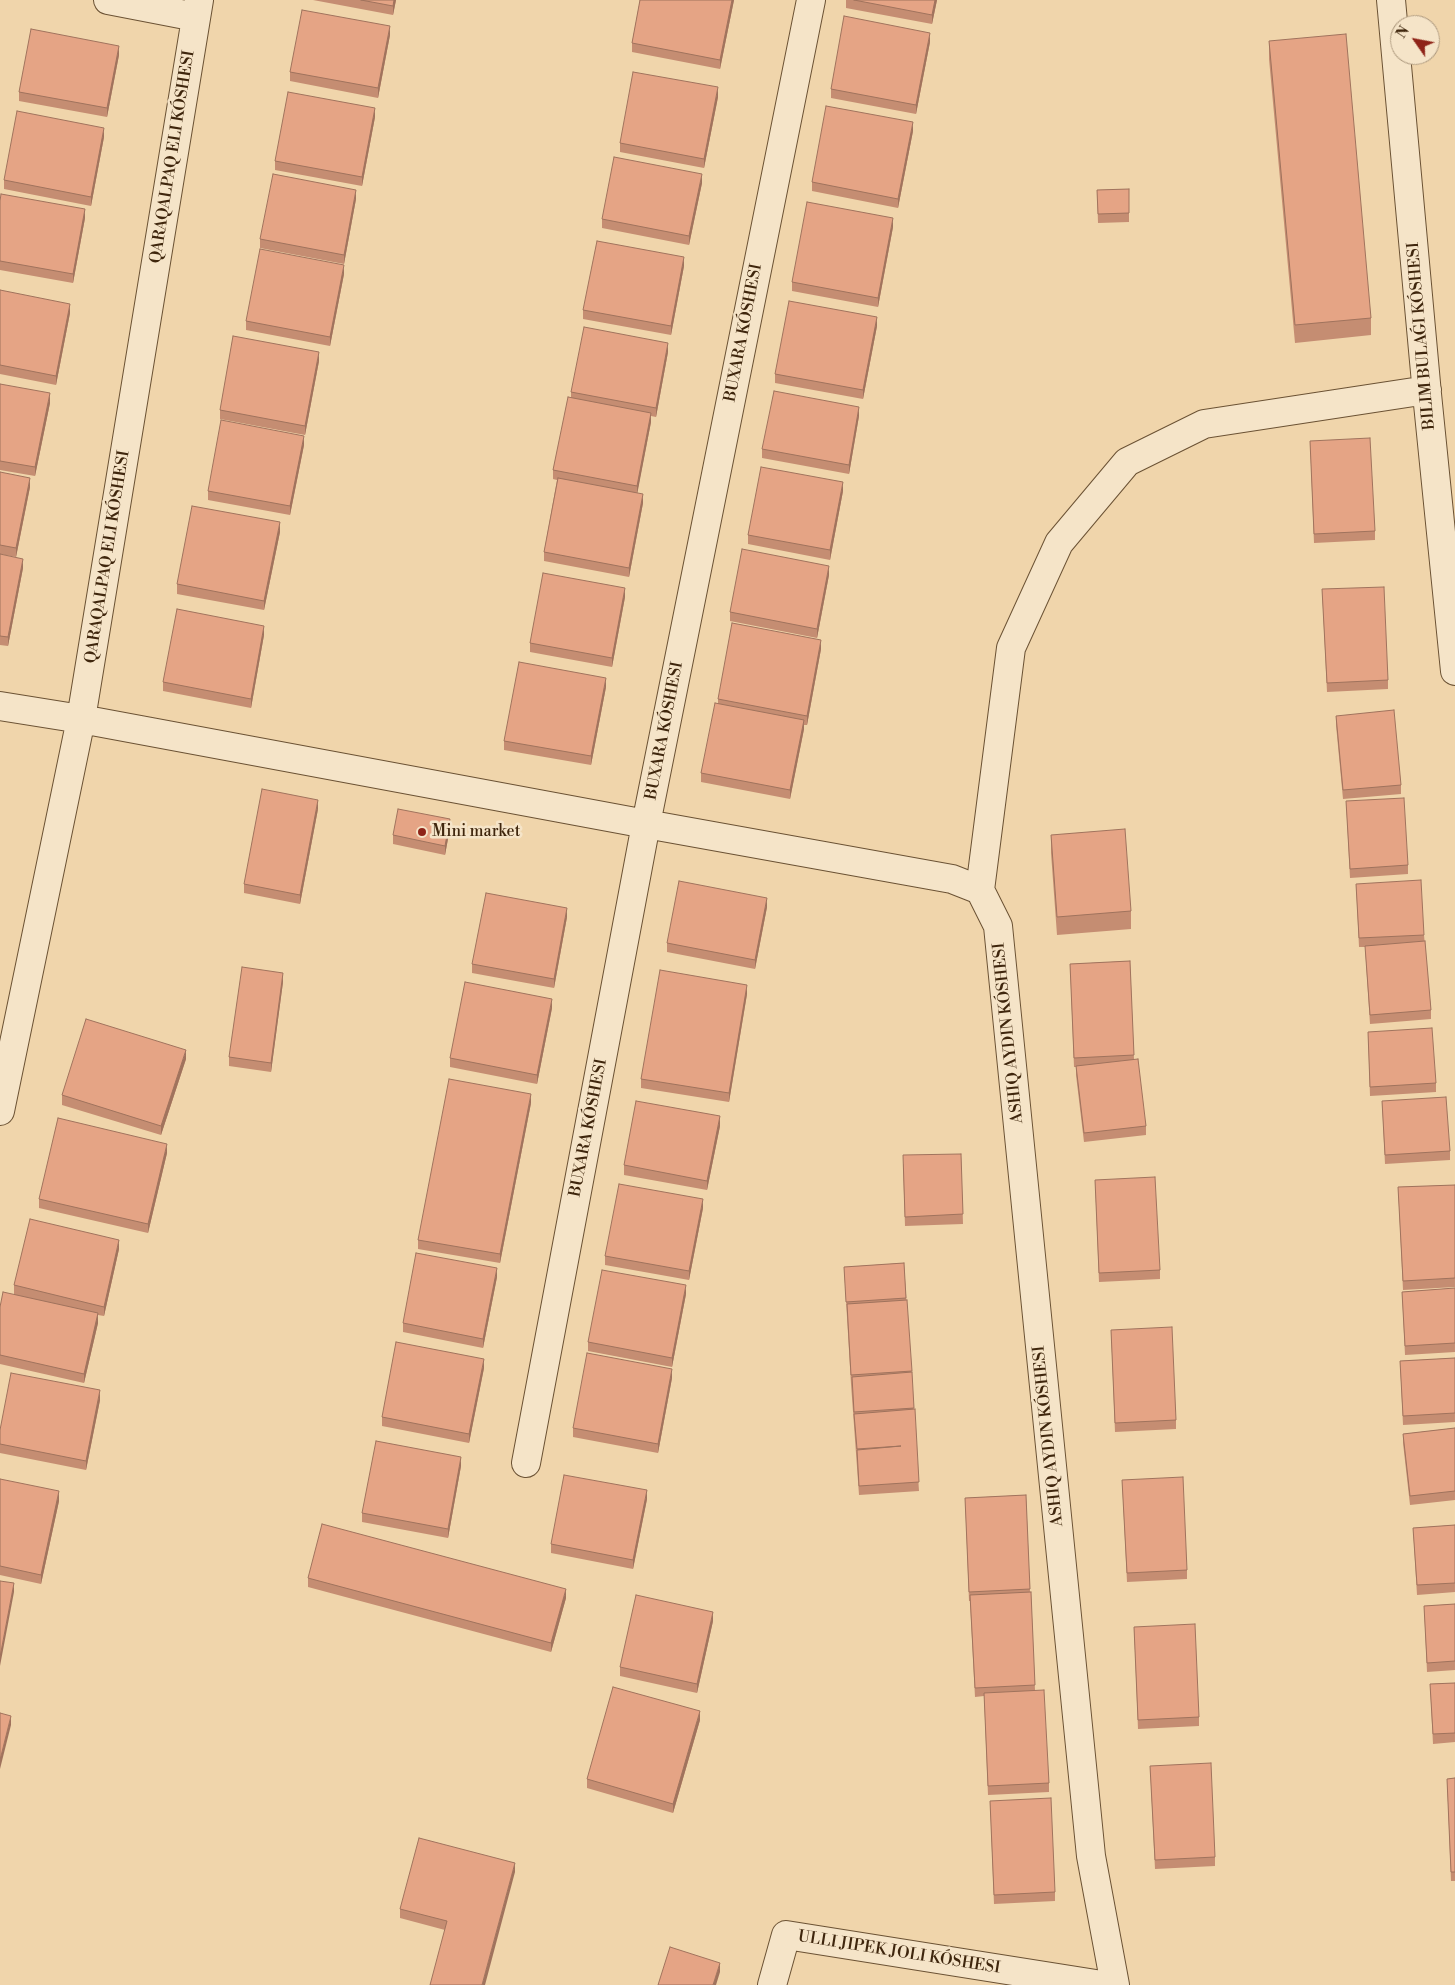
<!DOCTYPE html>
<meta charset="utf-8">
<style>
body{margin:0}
#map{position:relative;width:1455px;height:1985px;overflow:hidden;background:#f0d5ab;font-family:"Libre Bodoni",serif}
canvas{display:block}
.north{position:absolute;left:1390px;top:15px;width:50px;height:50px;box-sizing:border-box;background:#f5e4c8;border:1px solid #ac987d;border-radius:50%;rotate:303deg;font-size:14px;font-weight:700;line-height:20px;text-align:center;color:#3f260d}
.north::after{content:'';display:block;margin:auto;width:18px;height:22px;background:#8f2418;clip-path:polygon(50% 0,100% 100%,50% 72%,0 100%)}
</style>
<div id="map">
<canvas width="1455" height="1985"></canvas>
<div class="north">N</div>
</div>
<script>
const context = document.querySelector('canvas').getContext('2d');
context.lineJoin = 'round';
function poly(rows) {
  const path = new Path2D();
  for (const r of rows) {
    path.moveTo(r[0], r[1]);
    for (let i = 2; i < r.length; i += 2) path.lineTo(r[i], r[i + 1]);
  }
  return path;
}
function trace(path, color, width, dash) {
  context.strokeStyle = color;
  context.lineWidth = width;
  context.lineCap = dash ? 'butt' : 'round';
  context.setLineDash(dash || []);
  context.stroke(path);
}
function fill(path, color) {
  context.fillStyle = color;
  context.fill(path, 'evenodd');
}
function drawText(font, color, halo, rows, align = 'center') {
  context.font = font + ' "Libre Bodoni",serif';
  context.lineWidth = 5;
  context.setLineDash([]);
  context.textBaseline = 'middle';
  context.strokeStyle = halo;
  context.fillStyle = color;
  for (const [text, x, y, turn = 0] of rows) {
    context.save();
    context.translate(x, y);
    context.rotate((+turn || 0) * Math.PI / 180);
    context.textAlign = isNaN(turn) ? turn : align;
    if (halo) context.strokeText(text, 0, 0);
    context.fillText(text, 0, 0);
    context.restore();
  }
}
const minor = poly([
 [108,0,196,17],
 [1391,0,1427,394,1455,671],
 [0,706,81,719,646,824,952,879,980,890],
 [980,890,998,926,1091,1856,1115,1985],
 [980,890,1011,648,1059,543,1127,462,1204,424,1427,390],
 [0,1111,81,719,199,0],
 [526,1463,646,824,811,0],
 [772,1985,786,1935,1102,1985]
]);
const wall = poly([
 [313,0,396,0,393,15],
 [640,0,734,0,720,69,632,52,632,43],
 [846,0,937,0,932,24,846,8],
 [390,35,378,98,290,81,290,72],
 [1269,41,1371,318,1371,335,1295,343,1269,59],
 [930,42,916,114,831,98,831,89],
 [119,55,107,117,19,101,19,92],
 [718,97,704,168,620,152,620,143],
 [375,117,362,186,275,170,275,161],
 [913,131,898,208,812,191,812,182],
 [104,137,91,206,4,189,4,180],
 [702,183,689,245,602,228,602,219],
 [1129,189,1129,222,1098,223,1097,190],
 [356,199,344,264,260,248,260,239],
 [0,201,85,218,73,283,0,270],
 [893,227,878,307,792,291,792,282],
 [684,266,671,335,583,319,583,310],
 [344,274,330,346,246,330,246,321],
 [0,290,70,313,56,385,0,374],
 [877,326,863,399,775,383,775,374],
 [668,352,656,417,651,416,651,422,637,493,643,503,629,577,544,561,544,552,557,480,553,479,553,470,571,398,571,392],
 [319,361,305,435,220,419,220,410],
 [0,384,50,403,35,476,0,470],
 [859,416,849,474,762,458,762,449],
 [1310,441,1375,531,1375,540,1314,543],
 [304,445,290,515,208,500,208,491],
 [0,472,30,487,16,557,0,554],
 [843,491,830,560,748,544,748,535],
 [280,532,264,610,177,594,177,584],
 [0,554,23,568,8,646,0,645],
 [829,575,817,638,730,621,730,612],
 [1322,589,1388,680,1388,689,1327,692],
 [625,597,612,667,530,652,530,643],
 [264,635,251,708,163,691,163,682],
 [821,649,807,725,804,725,804,729,790,799,701,782,701,773,718,704,718,699],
 [606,687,591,765,504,750,504,741],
 [1336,716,1401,785,1401,794,1343,799,1336,725],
 [1346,801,1408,865,1408,874,1350,878],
 [318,809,300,904,244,893,244,884],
 [450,828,445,855,393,844,393,835],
 [1051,835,1131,911,1131,929,1057,935,1051,853],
 [1356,884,1424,935,1431,1010,1431,1019,1370,1024,1365,947,1359,947],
 [767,907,755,969,667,952,667,943],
 [567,917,554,988,472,973,472,964],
 [1130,961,1134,1059,1146,1126,1146,1135,1084,1142,1076,1075,1076,1067,1074,1067,1070,964],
 [283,982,271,1072,229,1066,229,1057],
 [747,994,729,1102,641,1088,641,1079],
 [552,1008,537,1084,450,1067,450,1058],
 [1368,1032,1436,1083,1436,1092,1370,1096],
 [186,1059,161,1135,62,1105,62,1095],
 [1382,1101,1450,1151,1450,1160,1385,1164],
 [531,1103,500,1263,418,1249,418,1240],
 [720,1126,707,1190,624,1175,624,1165],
 [167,1153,148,1233,39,1208,39,1199],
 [961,1154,963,1224,905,1226,903,1164],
 [1095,1180,1160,1270,1160,1279,1099,1282],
 [1455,1185,1455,1287,1403,1290,1398,1187],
 [703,1208,689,1280,605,1265,605,1256],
 [119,1249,104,1316,98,1315,98,1323,84,1383,0,1364,0,1307,14,1295,14,1285],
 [904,1263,919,1491,859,1495,851,1384,844,1267],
 [497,1277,483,1348,403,1332,403,1323],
 [1455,1288,1455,1352,1405,1355,1402,1292],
 [686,1294,672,1367,588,1351,588,1342],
 [1111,1330,1176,1420,1176,1429,1115,1432],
 [1455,1358,1455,1422,1403,1425,1400,1361],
 [484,1368,469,1443,382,1426,382,1417],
 [672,1378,658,1453,573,1437,573,1428],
 [100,1400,86,1470,0,1453,0,1430],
 [1455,1428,1455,1500,1410,1505,1403,1443,1403,1434],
 [461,1466,448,1538,362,1522,362,1513],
 [0,1479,59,1501,41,1584,0,1575],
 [1122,1480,1187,1570,1187,1579,1127,1582],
 [1026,1495,1030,1592,1031,1592,1035,1690,1049,1783,1049,1792,988,1795,984,1696,975,1697,970,1601,969,1601,965,1498],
 [647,1499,633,1569,551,1553,551,1544],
 [1455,1525,1455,1592,1417,1595,1413,1528],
 [308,1578,566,1598,551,1652,308,1587],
 [1455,1604,1455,1670,1427,1672,1424,1606],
 [713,1621,697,1693,620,1676,620,1667],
 [1134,1627,1199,1717,1199,1726,1138,1729],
 [1455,1683,1455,1742,1433,1744,1430,1684],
 [700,1720,673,1813,587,1788,587,1779],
 [1150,1766,1215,1857,1215,1866,1155,1869],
 [1455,1778,1455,1881,1451,1881,1447,1779],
 [990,1801,1055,1892,1055,1901,994,1904],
 [515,1872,445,1930,400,1918,400,1909]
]);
const shadedWall = poly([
 [394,0,396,0,393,15,393,6],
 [732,0,734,0,720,69,720,60],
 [935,0,937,0,932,24,932,15],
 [390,26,390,35,378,98,378,88],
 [930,33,930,42,916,114,916,105],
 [119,46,119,55,107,117,107,108],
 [718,87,718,97,704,168,704,159],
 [375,108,375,117,362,186,362,177],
 [913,122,913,131,898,208,898,199],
 [104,128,104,137,91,206,91,197],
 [702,174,702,183,689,245,689,236],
 [356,190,356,199,344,264,344,255],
 [85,209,85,218,73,283,73,274],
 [893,218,893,227,878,307,878,298],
 [684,257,684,266,671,335,671,326],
 [344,265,344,274,330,346,330,337],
 [70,304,70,313,56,385,56,376],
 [877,317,877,326,863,399,863,390],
 [668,343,668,352,656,417,656,408],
 [319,352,319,361,305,435,305,426],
 [50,393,50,403,35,476,35,467],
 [859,407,859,416,849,474,849,465],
 [651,413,651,422,637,495,637,486],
 [304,436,304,445,290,515,290,506],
 [30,478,30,487,16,557,16,548],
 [843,482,843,491,830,560,830,550],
 [643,494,643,503,629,577,629,568],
 [280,522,280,532,264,610,264,601],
 [23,559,23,568,8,646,8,637],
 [829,566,829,575,817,638,817,629],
 [625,588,625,597,612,667,612,658],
 [264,626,264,635,251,708,251,699],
 [821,640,821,649,807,725,807,716],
 [606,678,606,687,591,765,591,756],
 [804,720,804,729,790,799,790,790],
 [318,800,318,809,300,904,300,895],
 [450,819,450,828,445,855,445,846],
 [767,898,767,907,755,969,755,960],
 [567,908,567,917,554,988,554,979],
 [283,973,283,982,271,1072,271,1063],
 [747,985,747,994,729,1102,729,1093],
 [552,999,552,1008,537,1084,537,1075],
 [186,1050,186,1059,161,1135,161,1126],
 [531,1094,531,1103,500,1263,500,1254],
 [720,1116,720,1126,707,1190,707,1181],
 [167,1144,167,1153,148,1233,148,1224],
 [703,1199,703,1208,689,1280,689,1271],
 [119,1240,119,1249,104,1316,104,1307],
 [497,1268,497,1277,483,1348,483,1339],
 [686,1285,686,1294,672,1367,672,1358],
 [98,1313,98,1323,84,1383,84,1374],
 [484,1359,484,1368,469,1443,469,1434],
 [672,1369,672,1378,658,1453,658,1444],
 [100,1390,100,1400,86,1470,86,1461],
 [461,1457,461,1466,448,1538,448,1529],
 [647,1490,647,1499,633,1569,633,1560],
 [59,1491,59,1501,41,1584,41,1575],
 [14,1583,14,1592,0,1666,0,1657],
 [566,1589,566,1598,551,1652,551,1643],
 [713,1612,713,1621,697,1693,697,1684],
 [700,1711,700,1720,673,1813,673,1804],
 [11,1716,11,1725,0,1769,0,1760],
 [515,1863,515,1872,485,1985,482,1985],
 [720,1963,720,1972,716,1985,713,1985]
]);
const building = poly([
 [361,0,394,0,393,6,361,0],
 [640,0,732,0,720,60,632,43,640,0],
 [854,0,935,0,932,15,854,0],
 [302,10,390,26,378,88,290,72,302,10],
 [844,16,930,33,916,105,831,89,844,16],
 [31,29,119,46,107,108,19,92,31,29],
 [1346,34,1371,318,1295,325,1269,41,1346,34],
 [633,72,718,87,704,159,620,143,633,72],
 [288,92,375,108,362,177,275,161,288,92],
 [826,106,913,122,898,199,812,182,826,106],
 [17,111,104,128,91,197,4,180,17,111],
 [614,157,702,174,689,236,602,219,614,157],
 [273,174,356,190,344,255,260,239,273,174],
 [1129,189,1129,213,1098,214,1097,190,1129,189],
 [1,194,85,209,73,274,0,261,0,201,1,194],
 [807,202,893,218,878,298,792,282,807,202],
 [597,241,684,257,671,326,583,310,597,241],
 [260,249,344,265,330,337,246,321,260,249],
 [0,290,70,304,56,376,0,365,0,290],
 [789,301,877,317,863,390,775,374,789,301],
 [584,327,668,343,656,408,571,392,584,327],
 [233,336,319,352,305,426,220,410,233,336],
 [0,384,50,393,35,467,0,461,0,384],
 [774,391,859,407,849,465,762,449,774,391],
 [568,397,651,413,637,486,553,470,568,397],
 [221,420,304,436,290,506,208,491,221,420],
 [1370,438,1375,531,1314,534,1310,441,1370,438],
 [761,467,843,482,830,550,748,535,761,467],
 [0,472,30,478,16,548,0,545,0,472],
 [558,478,643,494,629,568,544,552,558,478],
 [192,506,280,522,264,601,177,584,192,506],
 [742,549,829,566,817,629,730,612,742,549],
 [0,554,23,559,8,637,0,636,0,554],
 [543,573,625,588,612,658,530,643,543,573],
 [1384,587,1388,680,1327,683,1322,589,1384,587],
 [177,609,264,626,251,699,163,682,177,609],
 [732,623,821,640,807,716,718,699,732,623],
 [519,662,606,678,591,756,504,741,519,662],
 [715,703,804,720,790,790,701,773,715,703],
 [1394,710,1401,785,1343,790,1336,716,1394,710],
 [262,789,318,800,300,895,244,884,262,789],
 [1404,798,1408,865,1350,869,1346,801,1404,798],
 [398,809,450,819,445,846,393,835,398,809],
 [1125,829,1131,911,1057,917,1051,835,1125,829],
 [1421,880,1424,935,1359,938,1356,884,1421,880],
 [679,881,767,898,755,960,667,943,679,881],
 [486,893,567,908,554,979,472,964,486,893],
 [1425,941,1431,1010,1370,1015,1365,946,1425,941],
 [1130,961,1134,1055,1074,1058,1070,964,1130,961],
 [242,967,283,973,271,1063,229,1057,242,967],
 [660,970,747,985,729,1093,641,1079,660,970],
 [465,982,552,999,537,1075,450,1058,465,982],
 [86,1019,186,1050,161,1126,62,1095,86,1019],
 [1432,1028,1436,1083,1370,1087,1368,1032,1432,1028],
 [1138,1059,1146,1126,1084,1133,1076,1066,1138,1059],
 [449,1079,531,1094,500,1254,418,1240,449,1079],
 [1446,1097,1450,1151,1385,1155,1382,1101,1446,1097],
 [636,1101,720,1116,707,1181,624,1165,636,1101],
 [58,1118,167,1144,148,1224,39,1199,58,1118],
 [961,1154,963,1214,905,1217,903,1155,961,1154],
 [1155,1177,1160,1270,1099,1273,1095,1180,1155,1177],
 [619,1184,703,1199,689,1271,605,1256,619,1184],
 [1455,1185,1455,1278,1403,1281,1398,1187,1455,1185],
 [30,1219,119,1240,104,1307,14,1285,30,1219],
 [416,1253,497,1268,483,1339,403,1323,416,1253],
 [904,1263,906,1298,846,1302,844,1267,904,1263],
 [602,1270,686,1285,672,1358,588,1342,602,1270],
 [1455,1288,1455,1343,1405,1346,1402,1292,1455,1288],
 [3,1292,98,1313,84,1374,0,1355,0,1307,3,1292],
 [907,1300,912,1371,851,1375,847,1304,907,1300],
 [1172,1327,1176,1420,1115,1423,1111,1330,1172,1327],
 [396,1342,484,1359,469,1434,382,1417,396,1342],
 [587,1353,672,1369,658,1444,573,1428,587,1353],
 [1455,1358,1455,1413,1403,1416,1400,1361,1455,1358],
 [912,1372,914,1408,854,1412,852,1377,912,1372],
 [11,1373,100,1390,86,1461,0,1444,0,1430,11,1373],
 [915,1409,919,1482,859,1486,857,1450,901,1446,857,1449,854,1414,915,1409],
 [1455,1428,1455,1491,1410,1496,1403,1434,1455,1428],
 [376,1441,461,1457,448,1529,362,1513,376,1441],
 [564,1475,647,1490,633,1560,551,1544,564,1475],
 [1183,1477,1187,1570,1127,1573,1122,1480,1183,1477],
 [0,1479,59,1491,41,1575,0,1566,0,1479],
 [1026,1495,1030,1589,969,1592,965,1498,1026,1495],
 [322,1524,566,1589,551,1643,308,1578,322,1524],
 [1455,1525,1455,1583,1417,1585,1413,1528,1455,1525],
 [0,1581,14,1583,0,1657,0,1581],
 [1031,1592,1035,1685,975,1688,970,1595,1031,1592],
 [636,1595,713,1612,697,1684,620,1667,636,1595],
 [1455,1604,1455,1661,1427,1663,1424,1606,1455,1604],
 [1195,1624,1199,1717,1138,1720,1134,1627,1195,1624],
 [1455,1683,1455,1733,1433,1734,1430,1684,1455,1683],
 [613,1687,700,1711,673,1804,587,1779,613,1687],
 [1044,1690,1049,1783,988,1786,984,1693,1044,1690],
 [0,1713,11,1716,0,1760,0,1713],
 [1211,1763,1215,1857,1155,1860,1150,1766,1211,1763],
 [1455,1778,1455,1872,1451,1872,1447,1779,1455,1778],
 [1051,1798,1055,1892,994,1895,990,1801,1051,1798],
 [419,1838,515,1863,482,1985,430,1985,447,1921,400,1909,419,1838],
 [670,1947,720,1963,713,1985,658,1985,670,1947]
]);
const markers = [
 [422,832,5,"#8f2418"]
];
const streetNames = [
 ["QARAQALPAQ ELI KÓSHESI",173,157,-81],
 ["BUXARA KÓSHESI",744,333,-79],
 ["BILIM BULAǴI KÓSHESI",1422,336,-95],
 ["QARAQALPAQ ELI KÓSHESI",108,557,-81],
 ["BUXARA KÓSHESI",665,731,-79],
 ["ASHIQ AYDIN KÓSHESI",1009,1033,-96],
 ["BUXARA KÓSHESI",589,1128,-79],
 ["ASHIQ AYDIN KÓSHESI",1049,1436,-96],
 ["ULLI JIPEK JOLI KÓSHESI",899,1953,9]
];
const poiNames = [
 ["Mini market",432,832]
];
trace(minor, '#6b5234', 30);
trace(minor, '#f5e4c8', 28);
fill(wall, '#c58d72');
fill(shadedWall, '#a0735d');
fill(building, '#e5a485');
trace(building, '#a0735d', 1);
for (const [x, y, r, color] of markers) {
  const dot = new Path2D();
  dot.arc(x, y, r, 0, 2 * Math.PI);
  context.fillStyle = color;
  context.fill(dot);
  trace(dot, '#f5e4c8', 2);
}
drawText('16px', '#3f260d', '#f5e4c8', streetNames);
drawText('16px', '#3f260d', '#f5e4c8', poiNames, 'left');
</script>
